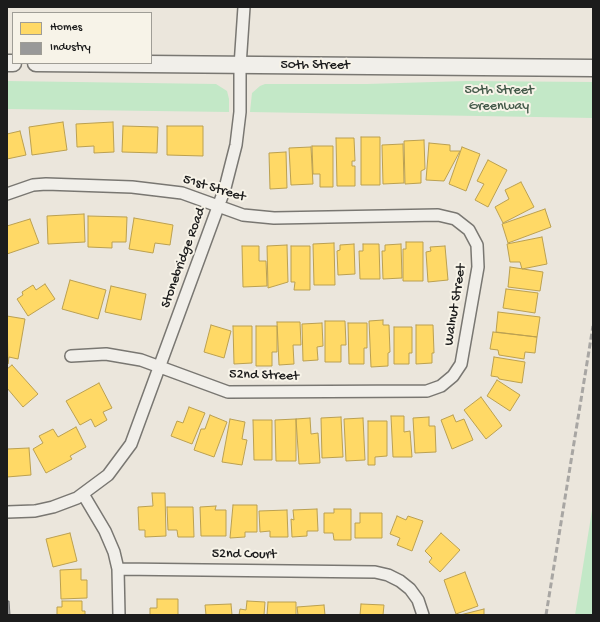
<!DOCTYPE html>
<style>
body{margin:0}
#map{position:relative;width:600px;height:622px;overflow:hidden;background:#ebe6dc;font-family:"Gochi Hand",sans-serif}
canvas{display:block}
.frame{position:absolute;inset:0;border:8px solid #1c1c1c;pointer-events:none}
.legend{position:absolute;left:12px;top:12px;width:140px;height:52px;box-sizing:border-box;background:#f7f3e8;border:1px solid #9f9d96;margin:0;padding:5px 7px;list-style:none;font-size:12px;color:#1c1c1c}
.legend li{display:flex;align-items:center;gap:8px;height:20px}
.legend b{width:20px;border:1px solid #9f9d96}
</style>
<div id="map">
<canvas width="600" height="622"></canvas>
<div class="frame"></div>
<ul class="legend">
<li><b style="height:11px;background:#ffd966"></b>Homes</li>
<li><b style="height:11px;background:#999"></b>Industry</li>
</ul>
</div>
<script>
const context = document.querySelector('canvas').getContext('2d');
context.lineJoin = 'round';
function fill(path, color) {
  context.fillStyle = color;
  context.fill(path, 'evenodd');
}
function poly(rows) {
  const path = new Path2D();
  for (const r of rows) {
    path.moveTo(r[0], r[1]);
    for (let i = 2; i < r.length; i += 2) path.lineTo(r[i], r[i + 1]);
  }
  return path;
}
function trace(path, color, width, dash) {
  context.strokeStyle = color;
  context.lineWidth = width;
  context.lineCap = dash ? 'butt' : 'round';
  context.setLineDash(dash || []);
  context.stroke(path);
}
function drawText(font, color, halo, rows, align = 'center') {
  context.font = font + ' "Gochi Hand",sans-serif';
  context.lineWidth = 4;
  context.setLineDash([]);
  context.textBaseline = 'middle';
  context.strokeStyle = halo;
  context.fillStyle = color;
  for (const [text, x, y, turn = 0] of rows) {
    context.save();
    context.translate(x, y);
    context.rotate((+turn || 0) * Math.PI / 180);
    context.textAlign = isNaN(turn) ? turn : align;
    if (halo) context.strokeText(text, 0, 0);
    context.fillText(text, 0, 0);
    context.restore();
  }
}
const green = poly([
 [7,81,216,84,227,91,229,99,229,112,7,109],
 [466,81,593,82,593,118,250,112,252,93,260,86,265,84,367,84],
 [593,504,593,615,575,615,580,585]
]);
const homes = poly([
 [63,122,67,150,32,155,29,127,63,122],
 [113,122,114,152,94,153,94,146,77,147,76,124,113,122],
 [123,126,158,127,157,153,122,152,123,126],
 [167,126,203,126,203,156,167,155,167,126],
 [20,131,26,155,7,159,7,134,20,131],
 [361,137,380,137,380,185,361,185,361,137],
 [336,138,354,138,355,161,352,161,352,166,355,166,355,186,337,186,336,138],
 [424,140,425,169,421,171,421,183,405,184,404,141,424,140],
 [429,143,450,145,450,151,460,151,444,181,426,180,429,143],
 [403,144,404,183,383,184,382,145,403,144],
 [312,146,333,146,333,187,320,187,320,174,313,174,312,146],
 [311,147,313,184,291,185,289,148,311,147],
 [462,147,480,154,466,191,449,184,462,147],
 [286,152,287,188,270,189,269,153,286,152],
 [488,160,507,170,488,207,475,200,484,184,477,181,488,160],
 [521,182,534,207,503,223,495,207,509,199,505,190,521,182],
 [545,209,551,227,508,243,502,224,545,209],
 [84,214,85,242,48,244,47,216,84,214],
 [88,216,127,217,126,242,112,242,112,248,88,247,88,216],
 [134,218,173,225,170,245,155,243,153,253,129,249,134,218],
 [30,219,39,243,7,254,7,226,30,219],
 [542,237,547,264,522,269,520,262,510,262,507,244,542,237],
 [406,242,423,242,423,281,403,281,403,249,406,249,406,242],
 [334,243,335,285,314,285,313,244,334,243],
 [354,244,355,274,338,275,337,251,340,250,340,245,354,244],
 [363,244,379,244,380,279,360,279,359,251,363,251,363,244],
 [401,244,402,278,383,279,382,251,385,251,385,245,401,244],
 [287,245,288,282,268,288,267,246,287,245],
 [242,246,259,246,259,261,266,261,267,286,243,287,242,246],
 [291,246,310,246,310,290,294,290,295,282,291,282,291,246],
 [445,246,448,280,428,282,426,252,431,251,430,247,445,246],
 [510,267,543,272,540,291,508,287,510,267],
 [70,280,106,290,98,319,62,309,70,280],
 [45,284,55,299,28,316,17,299,23,295,22,292,33,285,36,290,45,284],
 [111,286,146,294,141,320,105,312,111,286],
 [506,289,538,293,535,313,503,308,506,289],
 [498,312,540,317,537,337,496,332,498,312],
 [7,316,25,319,18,359,9,357,8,364,7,316],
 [383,320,383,325,389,325,390,352,388,353,388,366,371,367,369,321,383,320],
 [325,321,345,321,346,345,341,345,341,362,325,362,325,321],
 [277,322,300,322,301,345,293,345,294,364,279,365,277,322],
 [322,323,323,346,317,347,318,360,303,361,302,324,322,323],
 [348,323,367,323,367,348,364,348,364,364,349,364,348,323],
 [211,325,231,331,224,358,204,352,211,325],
 [416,325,433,325,434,353,432,353,432,363,416,364,416,325],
 [233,326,252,326,252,363,234,364,233,326],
 [256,326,277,326,277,352,272,352,272,366,256,366,256,326],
 [394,327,412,327,412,353,409,353,409,364,394,364,394,327],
 [493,332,537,337,535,353,525,352,524,359,499,355,498,350,490,349,493,332],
 [494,357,525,362,522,383,499,379,498,377,491,376,494,357],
 [12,365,38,394,23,407,7,388,7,369,12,365],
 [497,380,520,395,510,411,487,396,497,380],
 [99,383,112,408,103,412,107,420,95,427,91,419,80,425,66,401,99,383],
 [481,397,502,426,486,439,464,410,481,397],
 [189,407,205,413,192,444,171,436,177,421,183,423,189,407],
 [210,415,227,422,214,457,194,450,201,429,205,429,210,415],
 [453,415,456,422,464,419,473,440,452,449,441,420,453,415],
 [391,416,404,416,404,432,410,431,412,457,393,457,391,416],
 [341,417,343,457,322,458,321,418,341,417],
 [429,417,429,426,435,426,436,452,415,453,413,418,429,417],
 [310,418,311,434,318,433,320,463,299,464,296,419,310,418],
 [363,418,365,460,346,461,344,419,363,418],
 [230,419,245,422,242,439,247,440,242,465,222,462,230,419],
 [296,419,296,461,276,461,275,420,296,419],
 [253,420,272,420,272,460,254,460,253,420],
 [368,421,387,421,387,456,375,457,375,465,368,465,368,421],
 [76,427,86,447,70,456,72,459,46,473,33,449,43,443,39,436,53,429,58,437,76,427],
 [29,448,31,475,7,477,7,449,29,448],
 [152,493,165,493,166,536,145,537,145,530,139,530,138,507,153,506,152,493],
 [233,505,257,505,257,532,245,532,245,537,230,538,233,505],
 [216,506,215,510,226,510,226,536,201,536,200,507,216,506],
 [167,507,193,507,194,537,178,537,177,530,168,530,167,507],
 [317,509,318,531,307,531,307,536,292,537,291,519,294,520,293,510,317,509],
 [334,509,351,509,351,540,334,540,333,533,324,533,324,513,334,513,334,509],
 [287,510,288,537,270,537,270,531,260,532,259,511,287,510],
 [360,513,382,513,382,538,355,538,355,523,360,523,360,513],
 [397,516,406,520,408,516,423,521,412,551,397,545,400,538,390,534,397,516],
 [70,533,77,561,53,567,46,539,70,533],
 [441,533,460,550,440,572,429,562,432,558,425,551,441,533],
 [81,569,81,580,87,580,87,598,61,599,60,570,81,569],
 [465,572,478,606,456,614,444,580,465,572],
 [157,599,178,599,178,615,150,615,150,608,157,608,157,599],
 [62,601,82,601,82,611,85,611,85,615,57,615,57,607,62,607,62,601],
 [247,601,265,602,264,615,239,615,240,609,246,610,247,601],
 [268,602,296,602,296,615,267,615,268,602],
 [231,604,232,615,206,615,205,605,231,604],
 [361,604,384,605,383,615,387,615,360,615,361,604],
 [324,605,325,615,298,615,297,607,324,605],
 [484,609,484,615,460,615,484,609]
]);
const industry = poly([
 [7,601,9,601,10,615,7,615,7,601]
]);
const street = poly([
 [7,194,33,185,46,184,132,187,182,193,243,215,274,218,438,215,455,219,469,230,477,245,478,267,461,364,453,376,441,386,427,391,228,392,141,360,106,354,71,356],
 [83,494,105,531,114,552,118,569,119,615],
 [7,512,35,511,53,507,77,498,108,475,131,444,225,188,236,145,240,112,240,66,244,7],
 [118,569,375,572,388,575,400,581,410,589,418,600,423,615]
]);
const secondary = poly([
 [7,63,13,63],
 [36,63,593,68]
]);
const rail = poly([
 [546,615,593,326]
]);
const streetNames = [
 ["50th Street",315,66],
 ["51st Street",214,189,17],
 ["Stonebridge Road",184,258,-70],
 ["Walnut Street",456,305,-81],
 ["52nd Street",264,376,2],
 ["52nd Court",244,555,1]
];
const parkNames = [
 ["50th Street",499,91],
 ["Greenway",499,107]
];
fill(green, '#c3e8c7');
fill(homes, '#ffd966');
trace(homes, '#bba050', 1);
fill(industry, '#999');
trace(industry, '#747474', 1);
trace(street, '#797772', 14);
trace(secondary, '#797772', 19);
trace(street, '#f1efea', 11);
trace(secondary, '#f1efea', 16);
trace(rail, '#a8a6a3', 3, [6, 3]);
drawText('14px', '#1c1c1c', '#f7f3e8', streetNames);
drawText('14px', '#445a4a', '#f7f3e8', parkNames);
</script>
